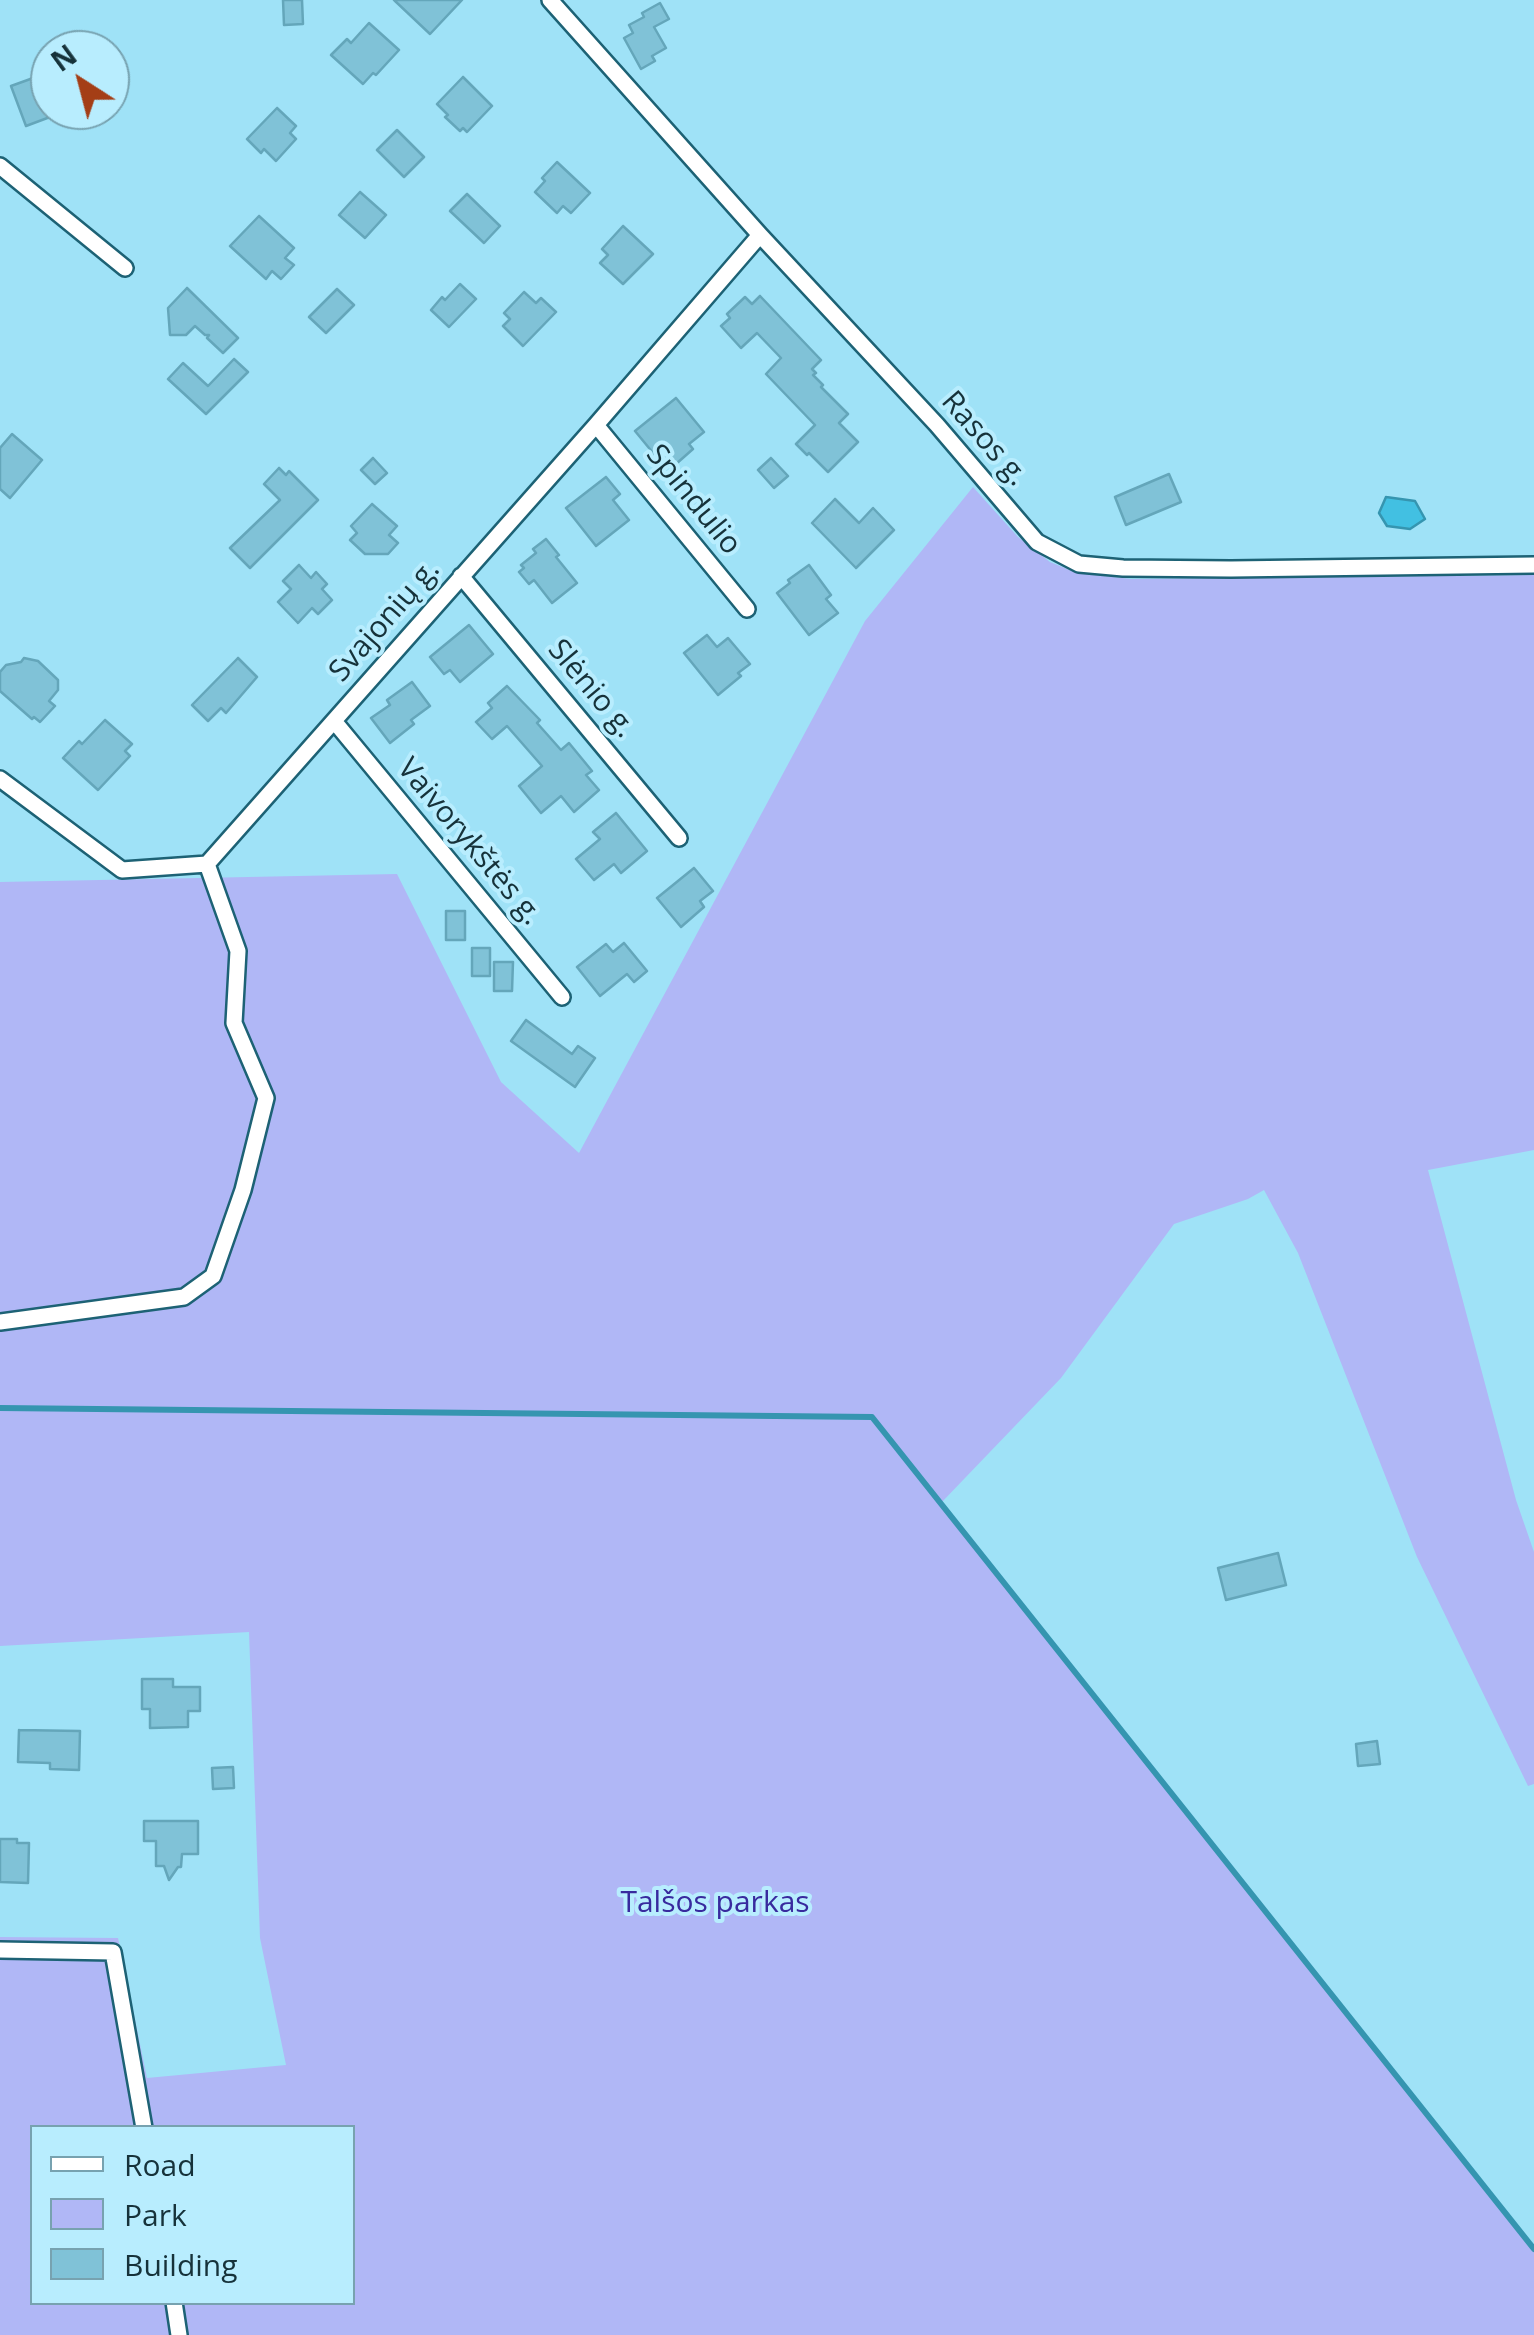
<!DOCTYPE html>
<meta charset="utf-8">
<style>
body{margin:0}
#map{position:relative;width:1534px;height:2335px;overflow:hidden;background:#9fe2f7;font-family:"Open Sans",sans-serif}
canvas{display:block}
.legend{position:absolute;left:30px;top:2125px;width:325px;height:180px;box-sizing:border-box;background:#b8edfe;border:2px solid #77a2b0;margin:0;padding:12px 18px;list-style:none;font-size:30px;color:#16323a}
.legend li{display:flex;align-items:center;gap:20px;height:50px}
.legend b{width:50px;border:2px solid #77a2b0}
.north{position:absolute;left:30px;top:30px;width:100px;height:100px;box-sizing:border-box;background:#b8edfe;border:2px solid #77a2b0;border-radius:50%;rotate:324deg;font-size:28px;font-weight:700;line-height:40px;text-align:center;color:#16323a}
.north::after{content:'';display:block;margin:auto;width:35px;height:45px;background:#a43e16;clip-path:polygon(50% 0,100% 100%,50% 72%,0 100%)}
</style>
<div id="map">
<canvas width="1534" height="2335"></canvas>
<ul class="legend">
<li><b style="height:12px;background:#fff"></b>Road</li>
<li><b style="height:28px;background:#b0b7f6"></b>Park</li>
<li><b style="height:28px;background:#80c2d7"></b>Building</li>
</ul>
<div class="north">N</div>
</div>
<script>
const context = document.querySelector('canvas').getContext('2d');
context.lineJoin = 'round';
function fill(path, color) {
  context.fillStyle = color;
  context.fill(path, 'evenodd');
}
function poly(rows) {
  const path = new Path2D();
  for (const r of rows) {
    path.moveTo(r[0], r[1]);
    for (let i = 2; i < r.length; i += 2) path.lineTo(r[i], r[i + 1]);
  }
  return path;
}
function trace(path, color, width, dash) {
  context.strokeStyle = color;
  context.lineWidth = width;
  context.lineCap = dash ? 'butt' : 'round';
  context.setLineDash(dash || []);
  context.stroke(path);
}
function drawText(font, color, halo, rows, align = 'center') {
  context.font = font + ' "Open Sans",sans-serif';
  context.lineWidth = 8;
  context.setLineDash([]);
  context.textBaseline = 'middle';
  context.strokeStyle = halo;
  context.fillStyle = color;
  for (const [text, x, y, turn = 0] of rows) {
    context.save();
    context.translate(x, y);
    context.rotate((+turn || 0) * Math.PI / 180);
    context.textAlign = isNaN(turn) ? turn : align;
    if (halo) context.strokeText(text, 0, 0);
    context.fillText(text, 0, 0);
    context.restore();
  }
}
const green = poly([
 [973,487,1018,537,1050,562,1077,573,1131,579,1534,575,1534,1150,1428,1170,1516,1500,1534,1552,1534,1784,1528,1786,1417,1557,1298,1253,1264,1190,1248,1199,1174,1224,1061,1378,941,1503,1534,2249,1534,2335,0,2335,0,1937,118,1938,147,2078,286,2065,260,1938,249,1632,0,1646,0,882,397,874,501,1082,579,1153,865,621],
 [32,2128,352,2128,352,2302,32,2302]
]);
const water = poly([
 [1386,497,1415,501,1425,519,1410,529,1387,526,1379,513,1386,497]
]);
const stream = poly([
 [0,1408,872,1417,1534,2249]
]);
const building = poly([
 [283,0,302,0,303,24,284,25,283,0],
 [394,0,462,0,430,34,394,0],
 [660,3,669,19,654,27,666,48,652,56,655,61,641,69,624,38,633,33,629,25,644,17,642,13,660,3],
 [369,23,399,50,376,75,373,73,363,84,331,55,347,39,351,43,369,23],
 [47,73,50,82,50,117,26,126,11,86,47,73],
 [463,77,492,106,467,132,463,128,460,131,445,117,448,115,437,104,463,77],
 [277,108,296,126,290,133,296,139,276,161,264,149,261,153,247,139,277,108],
 [397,130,424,157,404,177,377,150,397,130],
 [557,162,590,193,571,213,563,206,557,213,535,192,545,181,542,178,557,162],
 [360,192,386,215,365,238,339,215,360,192],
 [467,194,500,226,484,243,450,211,467,194],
 [259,216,294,248,285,258,294,265,281,279,272,271,266,279,230,246,259,216],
 [623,226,653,254,623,284,600,263,608,255,602,249,623,226],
 [460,284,476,299,449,327,431,310,442,297,445,300,460,284],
 [187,288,238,338,223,353,207,338,209,335,205,335,195,326,186,335,170,335,168,308,187,288],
 [337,289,354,305,326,333,309,317,337,289],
 [524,292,536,303,541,298,556,312,523,346,503,326,510,319,504,313,524,292],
 [760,296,821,360,812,369,816,373,813,375,823,385,821,387,848,414,839,423,858,442,828,472,809,453,807,455,796,444,815,425,766,374,781,358,757,333,741,348,721,326,730,318,727,314,745,297,752,304,760,296],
 [234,359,248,372,206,414,168,379,183,363,208,386,234,359],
 [676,398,704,432,689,444,693,449,676,464,672,458,663,465,635,431,676,398],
 [12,434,42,460,10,498,0,489,0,448,12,434],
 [373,458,387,473,375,484,361,470,373,458],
 [771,458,788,476,774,488,758,470,771,458],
 [279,468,286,475,289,471,318,500,250,568,230,548,280,500,264,484,279,468],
 [1169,474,1181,502,1126,525,1115,497,1169,474],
 [606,477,620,494,613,500,629,520,596,546,566,508,606,477],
 [835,499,859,523,873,508,894,530,856,568,812,523,835,499],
 [372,504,397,526,389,535,398,543,388,554,365,554,350,540,357,533,351,526,372,504],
 [546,539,559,555,556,557,577,583,552,603,534,580,529,584,519,572,524,568,521,565,536,553,533,549,546,539],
 [299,565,311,578,316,572,327,584,322,589,332,600,318,614,312,608,298,623,278,602,291,589,283,581,299,565],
 [809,565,831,595,826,599,838,613,809,635,777,593,790,583,788,580,809,565],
 [469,625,493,654,460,682,450,670,444,674,430,657,469,625],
 [707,635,717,647,728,638,750,664,738,673,741,676,718,695,684,653,707,635],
 [24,658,38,661,58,680,58,690,49,701,55,706,40,722,34,717,32,719,0,691,0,672,6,665,21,662,24,658],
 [238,658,257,677,226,713,221,708,208,721,192,705,238,658],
 [412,682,430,706,411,720,414,724,390,743,371,718,390,705,387,700,412,682],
 [507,686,540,720,537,723,561,750,569,743,592,771,586,775,599,790,574,812,561,796,541,813,519,786,542,766,507,726,492,739,476,722,492,708,488,703,507,686],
 [105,720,132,744,125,751,130,756,98,790,63,758,79,741,82,744,105,720],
 [616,813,647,851,621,873,614,864,594,880,576,859,600,839,593,832,616,813],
 [694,868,713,891,700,901,704,907,681,927,657,898,694,868],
 [446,911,465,911,465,940,446,940,446,911],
 [624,943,647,971,634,982,627,974,600,996,577,967,606,944,613,952,624,943],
 [472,948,490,948,490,976,472,976,472,948],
 [494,962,513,962,512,991,494,991,494,962],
 [526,1020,572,1054,578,1046,595,1058,575,1087,511,1041,526,1020],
 [1278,1553,1286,1585,1226,1600,1218,1568,1278,1553],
 [142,1679,173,1679,173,1687,200,1687,200,1711,188,1711,188,1727,150,1728,150,1709,142,1709,142,1679],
 [19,1730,80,1731,79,1770,50,1769,50,1763,18,1762,19,1730],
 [1377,1741,1380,1764,1358,1766,1356,1744,1377,1741],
 [233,1767,234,1788,213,1789,212,1768,233,1767],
 [144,1821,198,1821,198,1854,182,1854,181,1867,178,1867,169,1880,164,1866,156,1866,156,1841,144,1841,144,1821],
 [0,1839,17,1839,17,1843,29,1843,28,1883,0,1882,0,1839]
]);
const street = poly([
 [550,0,760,235,937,425,1037,542,1079,564,1123,568,1231,569,1534,565],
 [0,166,125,268],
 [596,425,747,609],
 [461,576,679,838],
 [334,721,562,997],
 [0,779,122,870,207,864,596,425,760,235],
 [0,1322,184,1297,213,1276,243,1190,266,1098,234,1023,238,951,207,864],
 [0,1950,113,1952,144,2128],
 [174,2302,179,2335]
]);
const streetNames = [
 ["Rasos g.",984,439,49],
 ["Spindulio",693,500,51],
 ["Svajonių g.",385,621,-49],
 ["Slėnio g.",591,689,50],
 ["Vaivorykštės g.",469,842,50]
];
const parkNames = [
 ["Talšos parkas",715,1903]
];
fill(green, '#b0b7f6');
fill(water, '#42c0e2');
trace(water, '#3595b0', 2.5);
trace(stream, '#3595b0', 6);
fill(building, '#80c2d7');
trace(building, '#64a6ba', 2.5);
trace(street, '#1d6275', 20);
trace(street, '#fff', 15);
drawText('30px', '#16323a', '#b8edfe', streetNames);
drawText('30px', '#382a9e', '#b8edfe', parkNames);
</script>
